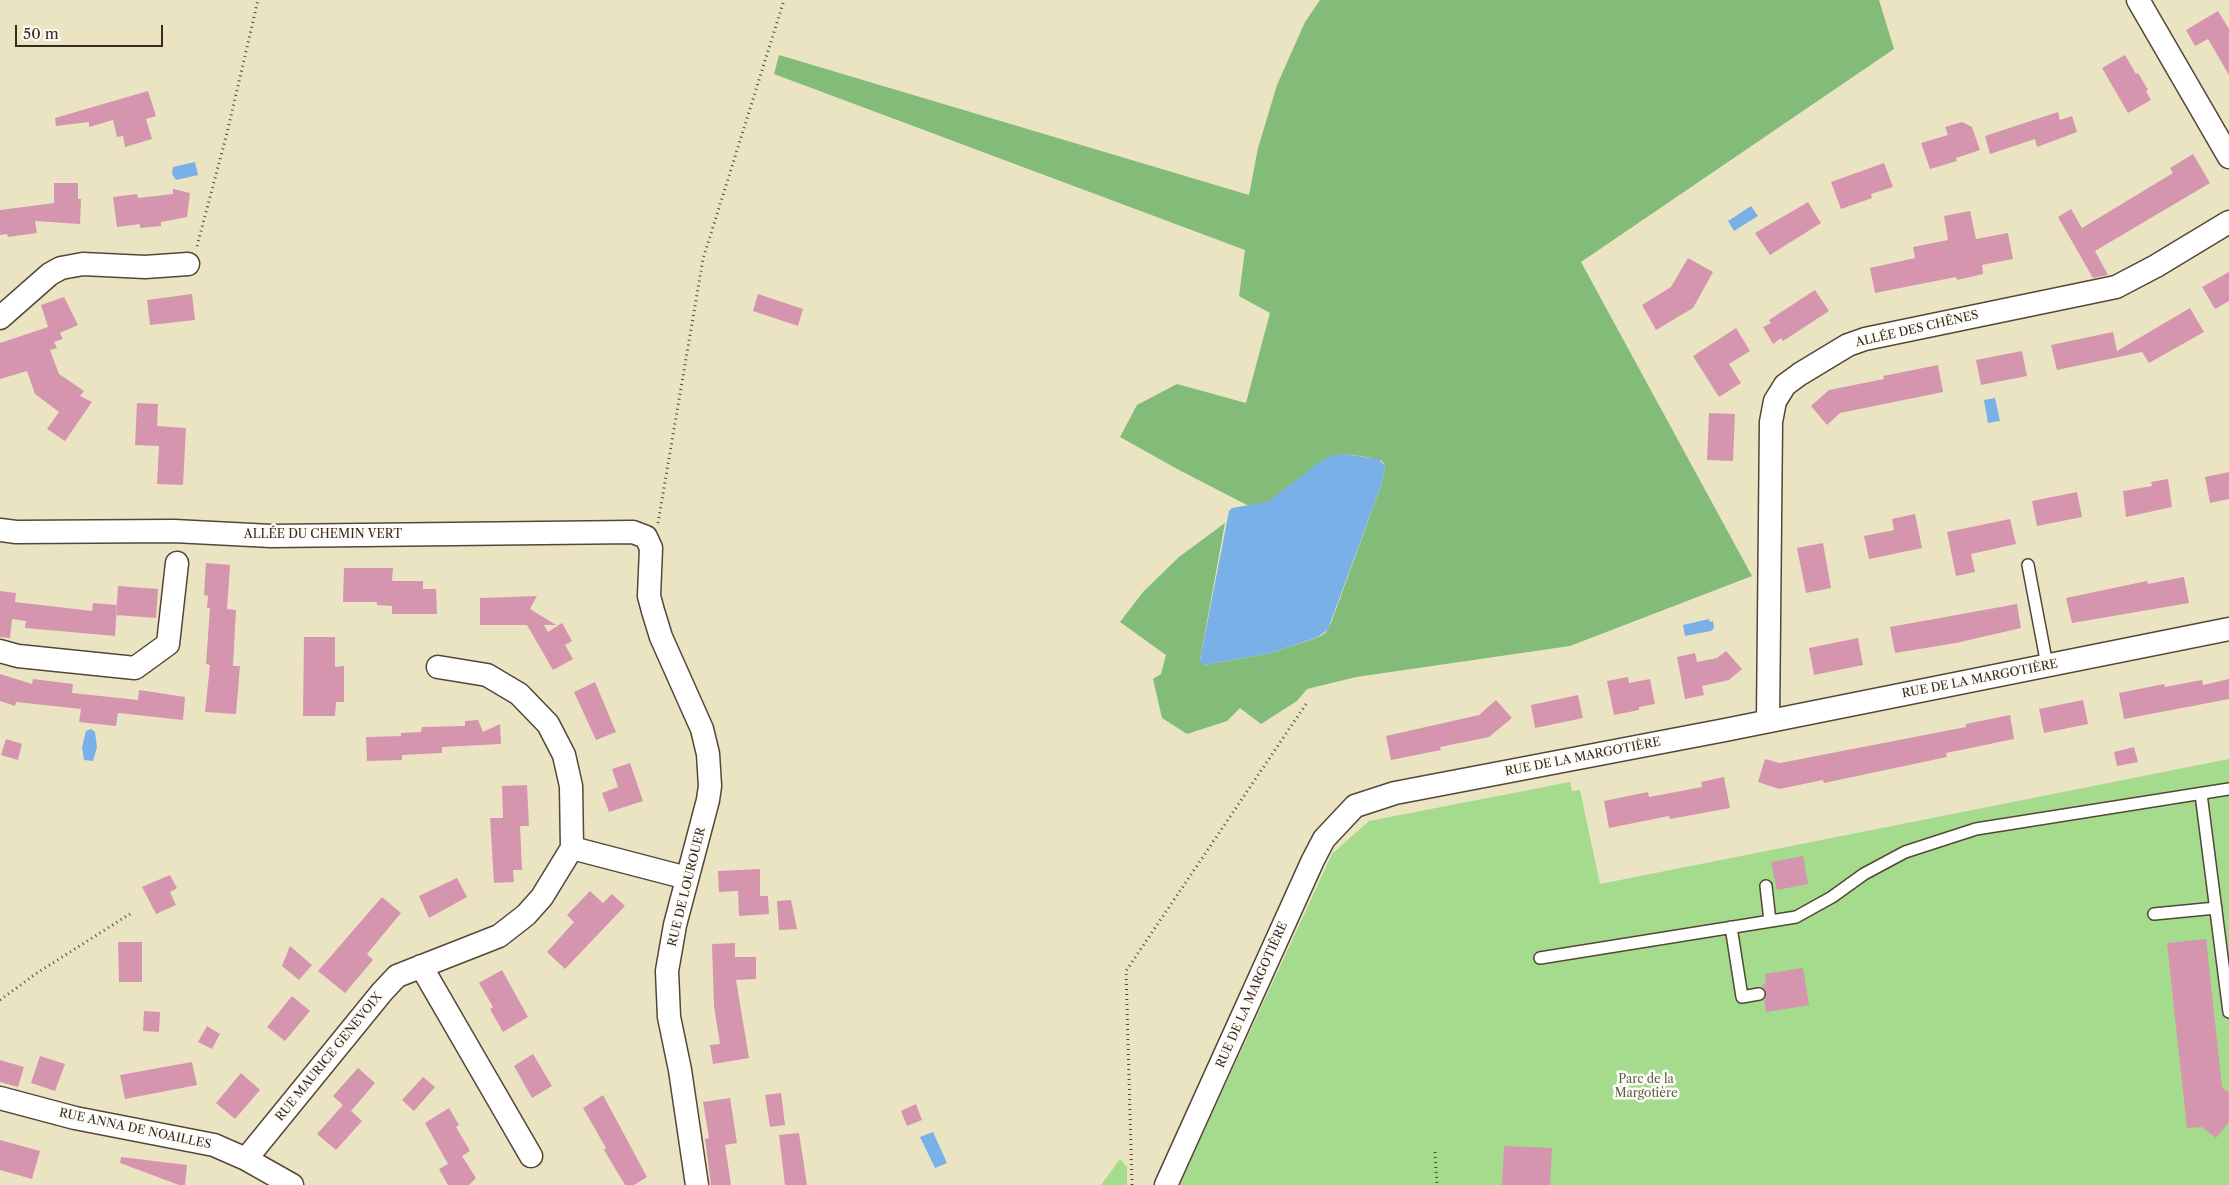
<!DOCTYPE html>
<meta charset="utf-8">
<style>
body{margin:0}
#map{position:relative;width:2229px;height:1185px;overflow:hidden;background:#ebe4c3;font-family:"Libre Caslon Text",serif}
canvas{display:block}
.scale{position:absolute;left:15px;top:25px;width:148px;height:22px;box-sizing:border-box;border:2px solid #3b2a1e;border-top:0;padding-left:6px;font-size:15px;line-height:18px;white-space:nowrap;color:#3b2a1e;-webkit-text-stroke:4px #fdfcf7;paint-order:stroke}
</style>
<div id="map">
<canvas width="2229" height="1185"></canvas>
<div class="scale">50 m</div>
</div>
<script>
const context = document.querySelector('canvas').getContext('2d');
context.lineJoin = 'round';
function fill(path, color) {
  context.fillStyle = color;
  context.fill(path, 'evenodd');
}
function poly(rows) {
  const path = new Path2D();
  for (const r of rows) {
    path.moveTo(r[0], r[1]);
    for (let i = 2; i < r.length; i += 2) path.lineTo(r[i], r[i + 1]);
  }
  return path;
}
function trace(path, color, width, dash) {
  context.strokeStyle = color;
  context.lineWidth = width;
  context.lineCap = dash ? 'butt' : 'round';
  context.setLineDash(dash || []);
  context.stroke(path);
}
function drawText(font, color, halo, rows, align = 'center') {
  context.font = font + ' "Libre Caslon Text",serif';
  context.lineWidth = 5;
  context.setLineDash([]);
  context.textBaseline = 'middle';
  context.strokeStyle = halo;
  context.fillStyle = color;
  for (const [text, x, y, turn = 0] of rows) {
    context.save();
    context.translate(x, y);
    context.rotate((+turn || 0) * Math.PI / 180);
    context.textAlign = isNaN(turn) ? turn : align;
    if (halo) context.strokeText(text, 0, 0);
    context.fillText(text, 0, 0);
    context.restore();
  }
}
const green = poly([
 [2229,759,2229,1185,1179,1185,1332,854,1369,821,1570,782,1572,791,1580,790,1600,884],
 [1120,1159,1127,1167,1127,1185,1101,1185]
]);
const forest = poly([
 [1320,0,1879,0,1894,49,1581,262,1752,576,1570,646,1356,677,1307,689,1297,701,1261,724,1240,708,1227,721,1187,734,1162,718,1153,679,1161,674,1166,655,1120,622,1143,592,1179,557,1225,523,1200,660,1205,665,1271,653,1319,637,1325,633,1331,623,1382,483,1385,465,1382,461,1367,457,1344,454,1324,459,1274,499,1262,504,1249,506,1179,470,1120,437,1137,405,1177,384,1246,403,1270,313,1239,296,1245,250,774,74,779,55,1249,195,1258,148,1277,85,1305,22]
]);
const water = poly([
 [195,162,198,175,176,180,172,174,173,167],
 [1751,206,1758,216,1734,231,1728,221],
 [1995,398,2000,421,1988,423,1984,400],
 [1344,454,1378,459,1385,465,1382,483,1328,629,1318,637,1271,653,1205,665,1202,663,1200,660,1229,511,1232,508,1267,502,1324,459,1330,456],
 [1709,619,1710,622,1713,621,1714,628,1711,631,1685,636,1683,625],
 [91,729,95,732,97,747,93,761,84,760,82,747,86,731],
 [933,1132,947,1163,935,1168,920,1137]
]);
const building = poly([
 [2218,11,2229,29,2229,75,2208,39,2195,46,2186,30],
 [2125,55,2136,74,2138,73,2148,90,2146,91,2151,100,2128,113,2102,68],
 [148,91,156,116,146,119,152,139,125,147,123,136,117,137,113,120,89,127,89,122,56,126,55,118],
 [2058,112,2060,120,2072,116,2077,132,2037,147,2035,139,1990,154,1985,136],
 [1962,122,1972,127,1980,150,1956,158,1957,161,1930,169,1921,143,1948,135,1945,127],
 [2193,154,2210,183,2095,251,2108,275,2093,278,2058,217,2071,209,2082,228,2173,173,2170,168],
 [1884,163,1893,187,1871,194,1872,198,1841,209,1831,182],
 [54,183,78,183,78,199,81,199,80,224,35,221,37,233,8,237,7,234,0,235,0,210,54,203],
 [173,189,190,193,187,217,161,222,161,226,140,228,140,224,117,227,113,197,137,194,138,198,173,194],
 [1808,202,1821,223,1770,255,1755,233],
 [1970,211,1976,239,2008,233,2013,259,1982,265,1983,274,1957,280,1956,277,1875,293,1870,268,1915,258,1913,247,1948,240,1944,216],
 [1688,258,1713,272,1693,308,1656,330,1642,305,1671,287],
 [2229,272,2229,301,2215,309,2202,287],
 [1815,290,1829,311,1783,341,1781,338,1773,344,1763,327,1771,323,1769,320],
 [192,294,195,320,150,325,147,300],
 [758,294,803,309,798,326,753,311],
 [64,297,78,325,60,333,63,339,54,342,57,348,50,350,59,374,84,391,80,396,92,402,65,441,47,429,59,412,35,394,27,371,0,379,0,343,48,327,41,305],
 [2190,308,2204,332,2149,363,2142,352,2057,370,2051,345,2113,332,2117,351],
 [1736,328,1750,351,1729,364,1741,383,1719,397,1693,356],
 [2022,351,2027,376,1981,385,1976,360],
 [1938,365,1943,392,1840,413,1827,425,1811,406,1829,390,1884,379,1883,376],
 [137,403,158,404,157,426,186,428,183,485,157,484,159,446,135,445],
 [1709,413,1735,414,1733,461,1707,460],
 [2229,472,2229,499,2210,503,2205,477],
 [2168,479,2172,507,2126,517,2123,491,2152,486,2151,482],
 [2077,492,2082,517,2037,526,2032,501],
 [1915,514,1922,548,1869,559,1864,536,1894,530,1892,519],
 [2010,519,2016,544,1971,554,1975,572,1956,576,1947,532],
 [1823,543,1831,588,1806,593,1797,548],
 [206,563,230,565,227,609,236,610,233,666,240,666,236,714,205,712,210,665,206,664,210,608,207,608,208,596,204,595],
 [344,568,393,568,392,581,423,581,423,589,436,589,437,614,392,614,392,606,377,605,377,602,343,602],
 [2184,577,2189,603,2072,623,2066,598,2147,581,2148,584],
 [118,586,158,589,156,618,116,615],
 [0,591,16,593,15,602,92,611,93,603,117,605,115,636,25,628,26,621,12,619,10,638,0,637],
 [537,596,530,609,556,625,544,625,548,632,562,623,572,641,565,645,573,659,553,670,527,625,480,625,480,598],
 [2017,604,2021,628,1956,643,1895,653,1890,627],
 [304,637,335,637,335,667,344,666,344,702,336,702,335,716,303,716],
 [1858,638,1863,665,1814,675,1809,648],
 [1726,651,1742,669,1729,680,1702,686,1704,695,1685,699,1677,657,1695,653,1697,662,1717,658],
 [0,674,32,684,33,679,73,684,72,693,138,700,139,690,185,697,183,720,118,713,116,726,79,722,81,709,16,702,15,706,0,701],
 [1628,677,1629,683,1650,679,1655,704,1639,707,1639,710,1614,715,1607,681],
 [2229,679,2229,699,2124,719,2119,693,2164,684,2165,687,2202,680,2203,685],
 [595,682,616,732,596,740,574,692],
 [1578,695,1583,718,1535,728,1531,705],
 [1496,700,1512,718,1489,737,1440,747,1441,750,1391,760,1386,736,1479,715],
 [2083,700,2088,724,2044,733,2039,709],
 [2010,715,2014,739,1946,753,1947,757,1824,783,1823,780,1779,789,1758,782,1765,759,1780,763,1966,727,1966,724],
 [478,720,483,732,500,724,501,744,442,747,442,753,402,755,402,760,367,761,366,737,401,736,401,733,421,732,422,727,465,726,465,721],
 [6,739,22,744,18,760,1,755],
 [2134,747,2138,762,2117,766,2114,752],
 [630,763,643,801,609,812,602,793,618,787,612,769],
 [1724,777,1730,808,1670,819,1669,816,1609,828,1604,801,1648,792,1649,797,1702,787,1701,782],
 [527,785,529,826,520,826,522,870,513,870,514,882,494,883,490,818,503,818,502,786],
 [1803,856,1808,884,1777,890,1771,862],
 [760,869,760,896,768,896,769,914,739,916,738,891,719,892,718,871],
 [170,875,177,888,170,892,176,905,156,914,142,887],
 [457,878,467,897,429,918,419,896],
 [590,891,603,903,612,894,625,906,565,969,547,952,574,922,567,915],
 [382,897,401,913,367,954,373,960,345,993,318,971],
 [791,900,797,929,779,930,777,901],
 [2206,939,2222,1087,2229,1093,2229,1122,2216,1138,2202,1127,2187,1128,2167,943],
 [118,942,142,942,142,982,119,982],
 [735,943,735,957,756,957,756,979,736,980,749,1058,713,1064,710,1045,720,1044,714,1006,712,944],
 [290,946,312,965,299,980,282,966],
 [1803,968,1809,1005,1766,1012,1764,999,1766,993,1762,985,1766,984,1765,974],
 [502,970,528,1017,503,1032,490,1009,493,1007,479,983],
 [292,996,310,1011,285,1041,267,1027],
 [144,1011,160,1012,159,1032,143,1031],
 [207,1026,220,1034,212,1049,198,1042],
 [533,1054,552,1086,532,1098,514,1066],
 [40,1056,65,1064,55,1091,31,1083],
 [0,1060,24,1067,18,1087,0,1082],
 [192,1062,197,1085,125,1099,120,1075],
 [358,1068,375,1083,351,1111,362,1121,336,1150,317,1134,343,1105,333,1096],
 [241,1073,260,1090,235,1119,216,1103],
 [423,1077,435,1087,414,1111,402,1100],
 [781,1093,785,1125,770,1127,765,1095],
 [603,1095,647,1177,634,1185,625,1185,604,1150,606,1148,583,1108],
 [730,1098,737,1143,725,1145,731,1185,711,1185,705,1139,709,1138,703,1102],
 [916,1104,922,1120,907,1126,901,1111],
 [449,1108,459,1125,456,1127,470,1151,462,1156,476,1178,469,1185,448,1185,439,1169,448,1164,425,1123],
 [799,1133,807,1185,785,1185,779,1135],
 [0,1140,40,1151,32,1179,0,1170],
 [1504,1146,1552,1148,1550,1185,1502,1185],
 [121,1157,187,1165,185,1185,179,1185,120,1163]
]);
const path = poly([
 [197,246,227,133,258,0],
 [658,523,703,259,784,0],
 [0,1000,37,973,133,912],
 [1435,1152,1437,1185],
 [1132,1185,1126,971,1306,704]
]);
const lane = poly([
 [2028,565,2047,665],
 [2201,794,2229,1012],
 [1766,886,1770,921],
 [2154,914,2216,908],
 [1731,927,1742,997,1759,994],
 [1540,958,1796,917,1832,897,1864,874,1905,852,1976,829,2229,789]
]);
const street = poly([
 [2138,0,2229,157],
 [0,318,50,274,61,268,83,264,145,267,188,264],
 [0,530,16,532,174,531,271,536,633,532,646,537,651,548,649,596,653,611,661,637,702,729,708,754,710,786,708,800,675,925,667,971,669,1017,680,1070,697,1185],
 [0,651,18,656,135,668,168,644,177,563],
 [1768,720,1771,422,1775,401,1785,385,1800,374,1848,345,1865,339,2116,287,2156,266,2229,222],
 [572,848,687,878],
 [421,966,531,1156],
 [0,1098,75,1118,214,1145,246,1159,292,1185],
 [246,1159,382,992,397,976,499,936,526,915,542,897,572,848,571,786,564,755,548,724,519,694,487,675,438,667],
 [1166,1185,1313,860,1324,839,1355,806,1395,793,1725,730,2229,629]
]);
const streetNames = [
 ["ALLÉE DES CHÊNES",1917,329,-13],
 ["ALLÉE DU CHEMIN VERT",323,535],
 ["RUE DE LA MARGOTIÈRE",1980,679,-11],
 ["RUE DE LA MARGOTIÈRE",1583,757,-11],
 ["RUE DE LOUROUER",687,887,-76],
 ["RUE DE LA MARGOTIÈRE",1252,995,-66],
 ["RUE MAURICE GENEVOIX",329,1057,-51],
 ["RUE ANNA DE NOAILLES",135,1129,12]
];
const parkNames = [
 ["Parc de la",1646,1080],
 ["Margotière",1646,1094]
];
fill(green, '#a4db8c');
fill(forest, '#83bb78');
fill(water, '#7ab0e8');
fill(building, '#d595ae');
trace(lane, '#554637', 14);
trace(street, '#554637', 25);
trace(path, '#554637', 3, [1, 4]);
trace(lane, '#fff', 11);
trace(street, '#fff', 22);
drawText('12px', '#3b2a1e', '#fdfcf7', streetNames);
drawText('12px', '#5a5f3f', '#fdfcf7', parkNames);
</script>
